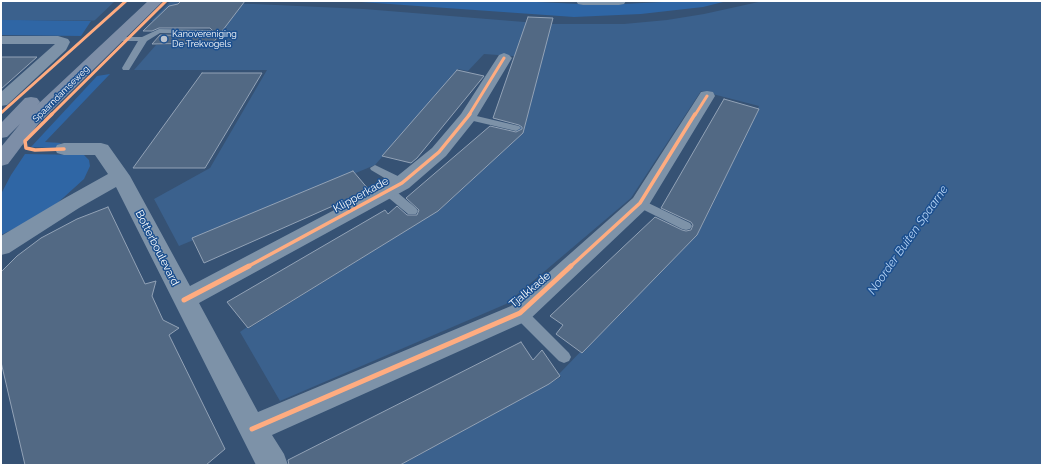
<!DOCTYPE html>
<style>
body{margin:0}
#map{position:relative;width:1043px;height:466px;overflow:hidden;background:#365274;font-family:Raleway,sans-serif}
canvas{display:block}
.frame{position:absolute;inset:0;border:2px solid #fff;pointer-events:none}
</style>
<div id="map">
<canvas width="1043" height="466"></canvas>
<div class="frame"></div>
</div>
<script>
const context = document.querySelector('canvas').getContext('2d');
context.lineJoin = 'round';
function fill(path, color) {
  context.fillStyle = color;
  context.fill(path, 'evenodd');
}
function poly(rows) {
  const path = new Path2D();
  for (const r of rows) {
    path.moveTo(r[0], r[1]);
    for (let i = 2; i < r.length; i += 2) path.lineTo(r[i], r[i + 1]);
  }
  return path;
}
function trace(path, color, width, dash) {
  context.strokeStyle = color;
  context.lineWidth = width;
  context.lineCap = dash ? 'butt' : 'round';
  context.setLineDash(dash || []);
  context.stroke(path);
}
function drawText(font, color, halo, rows, align = 'center') {
  context.font = font + ' Raleway,sans-serif';
  context.lineWidth = 3;
  context.setLineDash([]);
  context.textBaseline = 'middle';
  context.strokeStyle = halo;
  context.fillStyle = color;
  for (const [text, x, y, turn = 0] of rows) {
    context.save();
    context.translate(x, y);
    context.rotate((+turn || 0) * Math.PI / 180);
    context.textAlign = isNaN(turn) ? turn : align;
    if (halo) context.strokeText(text, 0, 0);
    context.fillText(text, 0, 0);
    context.restore();
  }
}
const green = poly([
 [347,1,516,1,602,5,683,1,727,1,703,7,641,14,574,17],
 [1,20,21,20,91,21,81,36,1,35],
 [110,74,45,142,61,143,56,148,31,147,97,76],
 [25,154,84,155,89,160,90,166,84,179,53,207,28,222,1,235,1,194,11,175]
]);
const water = poly([
 [1,1,118,1,254,4,364,9,549,24,624,24,667,20,704,14,763,1,1042,1,1042,465,401,465,561,377,559,374,702,226,759,106,701,91,631,198,506,304,280,401,240,332,247,327,248,329,410,228,432,210,437,212,514,141,511,140,522,122,526,122,541,58,484,54,468,71,458,69,375,165,179,246,154,199,210,168,267,70,134,70,156,45,216,44,227,28,161,26,156,21,1,20]
]);
const pier = poly([
 [115,1,170,2,151,21,94,21]
]);
const building = poly([
 [181,1,245,1,213,43,152,44,160,35,210,36,215,33,210,28,159,28,152,31,143,31,169,6,178,4,181,1],
 [528,17,553,18,523,133,438,211,248,328,227,302,385,210,388,214,397,206,407,215,417,215,419,210,406,198,490,126,516,132,522,129,522,127,519,125,493,118,528,17],
 [1,57,37,57,1,89,1,57],
 [457,70,484,76,417,158,411,163,382,156,457,70],
 [202,73,262,73,205,168,133,168,202,73],
 [724,99,759,109,697,235,582,353,556,334,563,325,550,316,655,217,682,230,686,231,691,230,693,225,691,222,661,208,724,99],
 [353,171,369,190,204,263,192,238,353,171],
 [108,207,145,284,156,281,152,296,163,320,179,328,169,335,225,449,206,465,25,465,1,362,1,272,17,256,41,238,77,219,108,207],
 [521,342,533,360,542,350,560,376,549,384,400,465,289,465,288,460,521,342]
]);
const service = poly([
 [159,29,210,30,214,32,210,34,160,33,147,41,129,70,123,70,122,68,138,41,112,41,112,37,142,37,159,29],
 [468,114,519,126,521,128,516,131,465,119,463,117,465,115,468,114],
 [375,165,406,180,407,183,406,186,398,186,371,170,370,168,375,165],
 [388,187,392,188,416,208,418,211,416,214,408,214,384,194,382,191,384,188,388,187],
 [640,199,690,223,692,226,690,229,686,230,682,229,636,206,634,203,636,200,640,199],
 [520,307,525,309,569,353,571,357,569,361,564,363,559,361,515,317,513,313,515,309,520,307]
]);
const minor = poly([
 [1,36,58,36,68,39,70,42,66,50,7,105,1,106,1,92,55,44,1,44,1,36],
 [504,53,509,55,512,58,474,121,446,156,409,188,199,303,258,412,511,306,633,198,701,92,707,91,713,92,715,96,647,208,529,320,272,435,284,454,288,465,256,465,116,187,79,208,9,253,1,255,1,236,65,198,108,174,95,155,64,155,57,153,55,149,57,145,64,143,101,143,108,145,130,176,190,286,395,178,432,148,461,114,499,55,504,53]
]);
const tertiary = poly([
 [576,1,626,1,624,4,619,5,583,5,578,4,576,1]
]);
const primary = poly([
 [148,1,163,1,39,123,8,164,1,166,1,147,20,124,7,137,1,138,1,123,25,98,31,97,37,98,40,102,37,105,148,1]
]);
const cyclewayFar2 = poly([
 [1,113,126,1],
 [51,115,166,1],
 [469,115,504,58],
 [695,115,707,96]
]);
const cyclewayFar1 = poly([
 [52,114,25,141,26,148,35,150,64,149],
 [247,267,402,183,439,152,470,114],
 [570,267,640,203,695,114]
]);
const cycleway = poly([
 [184,300,249,266],
 [252,429,520,313,571,266]
]);
const markers = [
 [164,39,4,"#b9c2ce"]
];
const farPoinames = [
 ["Kanovereniging",172,34],
 ["De Trekvogels",172,44]
];
const farStreetnames = [
 ["Spaarndamseweg",61,94,-45]
];
const streetNames = [
 ["Klipperkade",361,195,-29],
 ["Botterboulevard",157,248,63],
 ["Tjalkkade",530,290,-40]
];
const waterNames = [
 ["Noorder Buiten Spaarne",908,240,-55]
];
fill(green, '#2f66a5');
fill(water, '#3b618d');
fill(pier, '#365274');
fill(building, '#526984');
trace(building, '#92a2b6', 1);
fill(service, '#7d92a8');
fill(minor, '#7d92a8');
fill(tertiary, '#7d92a8');
fill(primary, '#7d8ea7');
trace(cyclewayFar2, '#ffac80', 3);
trace(cyclewayFar1, '#ffac80', 3.5);
trace(cycleway, '#ffac80', 5);
for (const [x, y, r, color] of markers) {
  const dot = new Path2D();
  dot.arc(x, y, r, 0, 2 * Math.PI);
  context.fillStyle = color;
  context.fill(dot);
  trace(dot, '#1b4f8f', 1.5);
}
drawText('9px', '#fff', '#1b4f8f', farPoinames, 'left');
drawText('9px', '#fff', '#1b4f8f', farStreetnames);
drawText('11px', '#fff', '#1b4f8f', streetNames);
drawText('italic 12px', '#b5d3f5', '#1b4f8f', waterNames);
</script>
